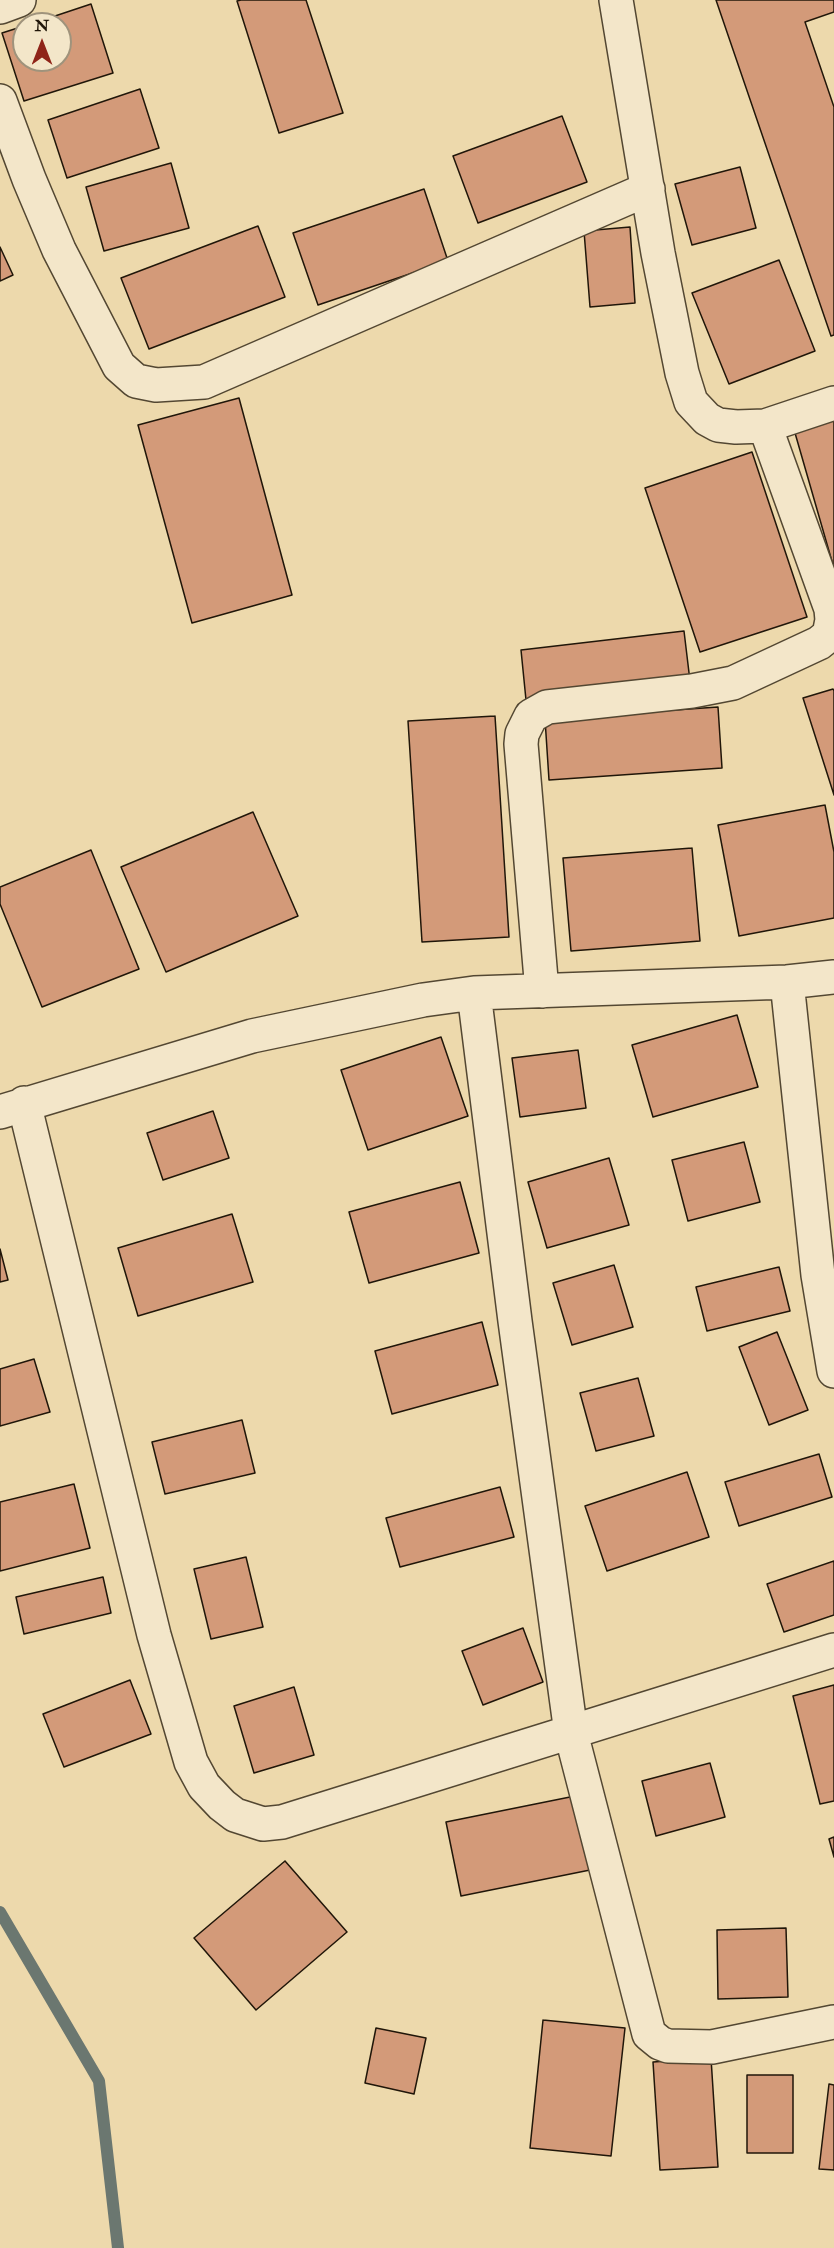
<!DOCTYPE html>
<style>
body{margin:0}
#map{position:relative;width:834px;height:2248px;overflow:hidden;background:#edd9ac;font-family:"IM FELL Double Pica",serif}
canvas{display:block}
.north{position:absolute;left:12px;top:12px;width:60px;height:60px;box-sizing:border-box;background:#f3e6c9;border:2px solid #9f937c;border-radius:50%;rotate:0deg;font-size:16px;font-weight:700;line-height:24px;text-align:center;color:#201609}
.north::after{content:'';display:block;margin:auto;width:21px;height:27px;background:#8f2418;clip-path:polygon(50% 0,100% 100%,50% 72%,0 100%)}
</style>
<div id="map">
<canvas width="834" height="2248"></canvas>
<div class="north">N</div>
</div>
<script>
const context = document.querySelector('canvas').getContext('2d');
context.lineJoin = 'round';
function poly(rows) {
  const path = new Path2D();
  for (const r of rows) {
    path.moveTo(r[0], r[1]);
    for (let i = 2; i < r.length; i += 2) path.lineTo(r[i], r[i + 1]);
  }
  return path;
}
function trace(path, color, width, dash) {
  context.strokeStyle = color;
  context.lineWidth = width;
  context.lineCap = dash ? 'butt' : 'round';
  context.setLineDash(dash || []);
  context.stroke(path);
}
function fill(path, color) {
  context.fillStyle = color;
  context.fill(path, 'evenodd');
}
const stream = poly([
 [0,1912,99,2081,118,2248]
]);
const building = poly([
 [241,0,306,0,343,113,279,133,237,1,241,0],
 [716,0,834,0,834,12,805,22,834,107,834,335,831,336,716,0],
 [91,4,113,73,24,101,2,33,24,26,24,60,60,60,60,24,31,24,91,4],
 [140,89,159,148,67,178,48,120,140,89],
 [562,116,587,182,478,223,453,156,562,116],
 [171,163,189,228,104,251,86,187,171,163],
 [740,167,756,228,692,245,675,184,740,167],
 [424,189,448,261,318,305,293,233,424,189],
 [258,226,285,297,149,349,121,278,258,226],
 [630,227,635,303,590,307,584,231,630,227],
 [0,247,13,275,0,281,0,247],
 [779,260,815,351,729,384,692,293,779,260],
 [239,398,292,595,192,623,138,425,239,398],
 [834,415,834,564,833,565,793,426,834,415],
 [752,452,807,617,700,652,645,488,752,452],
 [684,631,690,681,526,700,521,650,684,631],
 [833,689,834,691,834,795,803,698,833,689],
 [718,707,722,768,549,780,545,719,718,707],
 [495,716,509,937,422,942,408,721,495,716],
 [825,805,834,852,834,918,739,936,718,825,825,805],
 [253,812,298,916,166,972,121,867,253,812],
 [692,848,700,941,571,951,563,858,692,848],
 [91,850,139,969,42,1007,0,904,0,887,91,850],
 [737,1015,758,1087,653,1117,632,1045,737,1015],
 [441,1037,468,1116,368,1150,341,1070,441,1037],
 [578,1050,586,1108,520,1117,512,1058,578,1050],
 [213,1111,229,1158,163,1180,147,1133,213,1111],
 [744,1142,760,1202,688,1221,672,1160,744,1142],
 [609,1158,629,1225,547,1248,528,1182,609,1158],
 [460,1182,479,1253,369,1283,349,1212,460,1182],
 [232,1214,253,1282,138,1316,118,1248,232,1214],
 [0,1249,8,1280,0,1282,0,1249],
 [614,1265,633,1327,572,1345,553,1283,614,1265],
 [779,1267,790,1311,707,1331,696,1287,779,1267],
 [482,1322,498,1385,392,1414,375,1351,482,1322],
 [777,1332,808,1410,769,1425,739,1347,777,1332],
 [34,1359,50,1412,0,1426,0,1369,34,1359],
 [638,1378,654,1436,596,1451,580,1393,638,1378],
 [242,1420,255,1473,165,1494,152,1442,242,1420],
 [819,1454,832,1497,739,1526,725,1482,819,1454],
 [687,1472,709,1537,607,1571,585,1506,687,1472],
 [74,1484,90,1548,0,1571,0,1502,74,1484],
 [500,1487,514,1537,400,1567,386,1518,500,1487],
 [246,1557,263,1627,211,1639,194,1569,246,1557],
 [834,1561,834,1615,784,1632,767,1584,834,1561],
 [103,1577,111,1613,24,1634,16,1597,103,1577],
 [523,1628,543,1682,483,1705,462,1651,523,1628],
 [130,1680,151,1734,64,1767,43,1714,130,1680],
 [834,1685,834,1801,820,1804,793,1696,834,1685],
 [294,1687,314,1755,254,1773,234,1706,294,1687],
 [710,1763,725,1817,656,1836,642,1781,710,1763],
 [580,1795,595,1869,461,1896,446,1822,580,1795],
 [834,1837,834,1857,829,1839,834,1837],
 [285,1861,347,1932,256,2010,194,1938,285,1861],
 [786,1928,788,1997,718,1999,717,1930,786,1928],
 [543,2020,625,2028,611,2156,530,2148,543,2020],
 [376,2028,426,2038,414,2094,365,2083,376,2028],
 [711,2058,718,2167,660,2170,653,2062,711,2058],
 [747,2075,793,2075,793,2153,747,2153,747,2075],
 [829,2084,834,2085,834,2170,819,2169,829,2084]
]);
const minor = poly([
 [616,0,658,253,682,373,691,402,707,419,718,425,736,427,765,426,834,403],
 [0,7,19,0],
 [0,101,29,179,59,250,119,366,136,381,156,385,204,382,648,189],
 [787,982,818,1275,834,1371],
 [542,991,521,744,522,734,531,716,547,707,692,691,733,683,819,643,829,635,832,620,831,609,765,426],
 [474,993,515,1321,571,1733,649,2034,660,2043,668,2046,712,2047,834,2022],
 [24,1103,154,1635,191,1762,204,1786,222,1805,235,1815,263,1824,282,1822,834,1650],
 [0,1112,252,1036,423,1000,474,993,787,982,834,977]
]);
trace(stream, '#6b7770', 12);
fill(building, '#d39a79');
trace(building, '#201609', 1.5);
trace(minor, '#534732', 36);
trace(minor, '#f3e6c9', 33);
</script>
